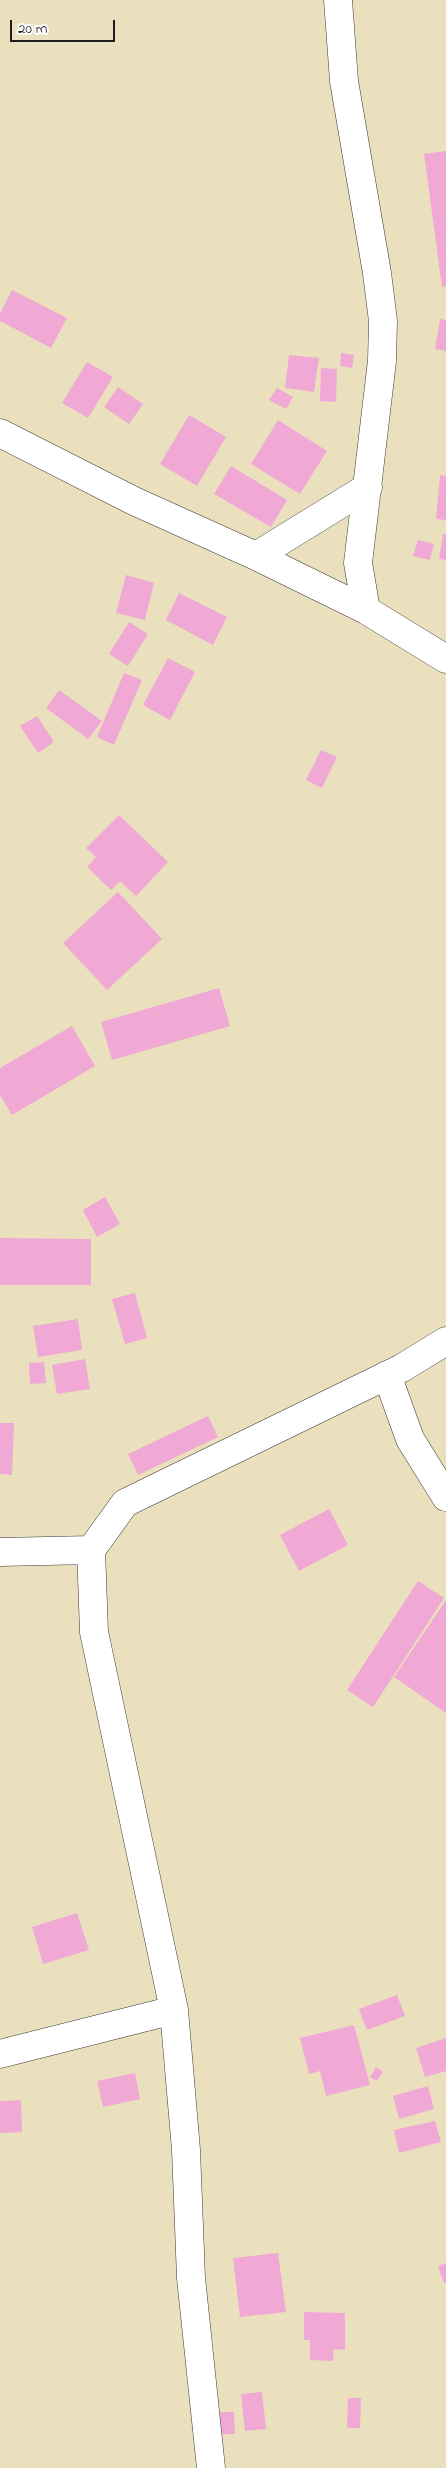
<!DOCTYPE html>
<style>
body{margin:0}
#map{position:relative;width:446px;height:2468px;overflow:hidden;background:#eae0be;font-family:"Indie Flower",sans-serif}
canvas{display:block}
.scale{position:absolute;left:10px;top:20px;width:105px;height:22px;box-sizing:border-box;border:2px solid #1c1c1c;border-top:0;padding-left:6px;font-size:15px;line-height:18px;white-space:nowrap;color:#1c1c1c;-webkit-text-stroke:4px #fff;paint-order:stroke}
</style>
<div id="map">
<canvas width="446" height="2468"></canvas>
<div class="scale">20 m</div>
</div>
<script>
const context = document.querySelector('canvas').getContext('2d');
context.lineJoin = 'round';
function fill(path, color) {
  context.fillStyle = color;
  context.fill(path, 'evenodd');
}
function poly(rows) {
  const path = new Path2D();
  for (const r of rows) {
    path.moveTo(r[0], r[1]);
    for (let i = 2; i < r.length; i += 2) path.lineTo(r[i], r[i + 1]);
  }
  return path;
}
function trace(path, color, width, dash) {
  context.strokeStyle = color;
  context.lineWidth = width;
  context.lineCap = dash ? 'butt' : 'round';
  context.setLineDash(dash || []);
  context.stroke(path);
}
const building = poly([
 [446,151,446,286,442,287,424,154],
 [12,290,67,318,51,348,0,321,0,314],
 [440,319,446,320,446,351,435,349],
 [341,353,354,355,352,368,340,366],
 [289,355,319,358,314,392,285,388],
 [87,362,113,377,88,418,62,403],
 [321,368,337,369,336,402,320,401],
 [118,387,143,404,129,424,104,407],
 [277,388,293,397,286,409,269,400],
 [189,415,226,437,197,486,160,464],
 [278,420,327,451,300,494,251,464],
 [231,466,287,500,271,527,214,494],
 [440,475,446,476,446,520,436,519],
 [443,534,446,534,446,560,439,559],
 [418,540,434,544,430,560,413,556],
 [126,575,154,583,145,620,116,613],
 [179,593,227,617,213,645,166,620],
 [129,622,148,634,128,666,109,654],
 [168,658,195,672,170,720,143,705],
 [124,673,142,680,114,745,97,737],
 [59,690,102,721,88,739,46,708],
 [37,716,54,742,38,753,20,726],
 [321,750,337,757,322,788,306,780],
 [119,815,168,862,136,896,120,881,111,890,87,867,96,857,86,848],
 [118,892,162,939,107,990,63,943],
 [219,988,230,1026,112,1060,101,1022],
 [72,1026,95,1066,12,1115,0,1095,0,1068],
 [105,1197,120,1224,97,1237,83,1210],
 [0,1238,91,1239,91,1285,0,1285],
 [135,1293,147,1338,125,1344,112,1299],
 [78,1319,82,1350,38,1357,33,1326],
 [85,1359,90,1389,57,1394,52,1365],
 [44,1362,46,1383,30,1384,29,1363],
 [208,1416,218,1437,138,1475,128,1454],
 [0,1423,14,1423,12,1475,0,1474],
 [329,1509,348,1545,299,1571,280,1535],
 [418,1581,444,1598,373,1707,347,1690],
 [446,1600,446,1713,394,1677],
 [77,1913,89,1950,43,1964,32,1927],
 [397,1995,405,2016,367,2030,359,2009],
 [354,2025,370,2085,326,2096,320,2071,309,2074,300,2038],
 [446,2038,446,2071,425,2077,416,2048],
 [376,2067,383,2072,377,2081,370,2077],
 [135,2073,140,2099,103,2107,97,2081],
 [428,2086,434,2109,399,2119,393,2096],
 [21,2100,22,2132,0,2133,0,2101],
 [435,2121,441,2142,399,2153,394,2130],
 [278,2253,286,2312,240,2317,233,2258],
 [446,2263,446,2282,444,2283,438,2266],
 [304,2312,345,2313,345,2350,334,2349,333,2361,310,2360,310,2340,304,2340],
 [262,2392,266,2429,245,2431,241,2394],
 [348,2398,361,2398,360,2428,347,2428],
 [220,2412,234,2412,235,2434,221,2434]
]);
const minor = poly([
 [338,0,344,81,377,273,383,321,382,361,358,563,366,610],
 [0,433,134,501,256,556,366,610,446,659],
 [256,556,368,487],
 [387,1375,410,1439,446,1497],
 [91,1550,94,1632,174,2010,186,2150,191,2278,211,2468],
 [0,1552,91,1550,125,1503,402,1368,446,1341],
 [0,2054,174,2010]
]);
fill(building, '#f0a8d5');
trace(minor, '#3b3934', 29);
trace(minor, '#fff', 28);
</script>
